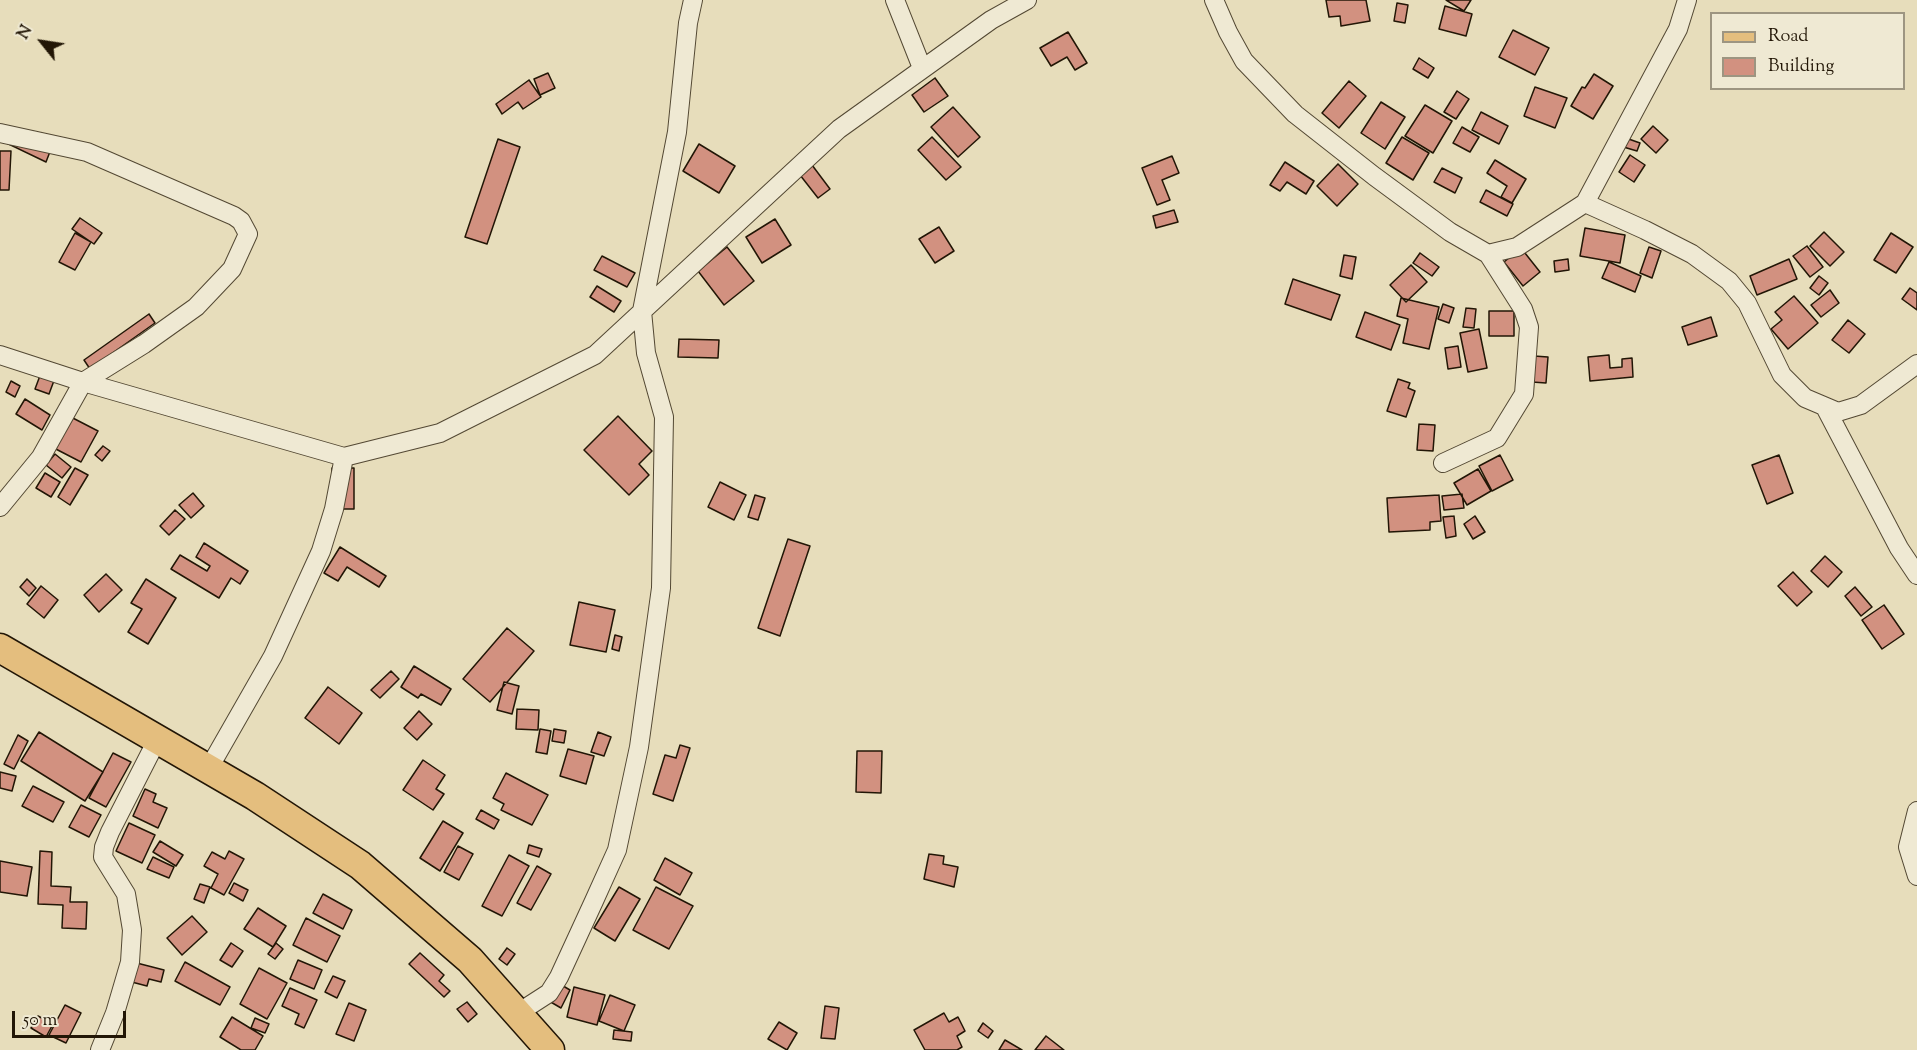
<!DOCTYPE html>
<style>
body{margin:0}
#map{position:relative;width:1917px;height:1050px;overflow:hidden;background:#e7ddbb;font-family:"Sorts Mill Goudy",serif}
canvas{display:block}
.legend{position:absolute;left:1710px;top:12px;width:195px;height:78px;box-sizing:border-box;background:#efe9d3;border:2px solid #9d9581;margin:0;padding:8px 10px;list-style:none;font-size:18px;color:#221606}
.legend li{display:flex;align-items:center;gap:12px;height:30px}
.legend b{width:30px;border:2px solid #9d9581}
.north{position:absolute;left:12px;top:12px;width:60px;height:60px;-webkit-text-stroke:4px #efe9d3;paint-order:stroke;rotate:300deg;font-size:16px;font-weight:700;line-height:24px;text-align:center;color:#221606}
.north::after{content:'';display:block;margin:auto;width:21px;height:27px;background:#221606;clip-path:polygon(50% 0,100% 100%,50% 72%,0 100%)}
.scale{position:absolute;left:12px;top:1011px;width:114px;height:27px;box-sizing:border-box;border:3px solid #221606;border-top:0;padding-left:8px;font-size:18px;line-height:21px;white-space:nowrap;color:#221606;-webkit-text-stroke:4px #efe9d3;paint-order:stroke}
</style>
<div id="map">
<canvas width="1917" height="1050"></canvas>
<ul class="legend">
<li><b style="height:8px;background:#e4be7e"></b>Road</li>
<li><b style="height:16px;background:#d29180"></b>Building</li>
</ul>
<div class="north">N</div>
<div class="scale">50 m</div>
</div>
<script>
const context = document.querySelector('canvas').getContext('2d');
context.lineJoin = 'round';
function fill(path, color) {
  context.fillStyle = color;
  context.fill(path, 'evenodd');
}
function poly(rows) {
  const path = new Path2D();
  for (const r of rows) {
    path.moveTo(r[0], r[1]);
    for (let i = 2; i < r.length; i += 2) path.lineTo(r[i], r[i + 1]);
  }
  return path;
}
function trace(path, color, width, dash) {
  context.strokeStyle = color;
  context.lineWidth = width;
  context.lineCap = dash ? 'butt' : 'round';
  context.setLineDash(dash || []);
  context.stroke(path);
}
const building = poly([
 [1326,0,1366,0,1370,21,1341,26,1340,16,1329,17,1326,0],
 [1446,0,1471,0,1464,11,1446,0],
 [1397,3,1408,5,1405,23,1394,21,1397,3],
 [1445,6,1472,14,1466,36,1439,29,1445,6],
 [1513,30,1549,48,1535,75,1499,57,1513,30],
 [1068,32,1087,63,1075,70,1067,57,1051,66,1040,48,1068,32],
 [1419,58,1434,68,1428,78,1413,69,1419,58],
 [548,73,555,88,540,95,534,79,548,73],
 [1594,74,1613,86,1593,119,1571,106,1582,87,1585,88,1594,74],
 [935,78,948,96,924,112,912,95,935,78],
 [529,80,541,97,523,109,518,102,502,114,496,104,529,80],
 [1349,81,1366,96,1339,128,1322,113,1349,81],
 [1535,87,1567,98,1555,128,1524,116,1535,87],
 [1457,91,1469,99,1456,119,1444,112,1457,91],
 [1381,102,1405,117,1385,149,1361,133,1381,102],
 [1425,105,1452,121,1433,153,1405,136,1425,105],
 [953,107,980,137,958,157,931,127,953,107],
 [1481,112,1508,126,1499,144,1472,130,1481,112],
 [1653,126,1668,140,1656,153,1641,139,1653,126],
 [1462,127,1479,137,1470,152,1453,143,1462,127],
 [932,137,961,167,946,180,918,150,932,137],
 [1402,137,1429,153,1413,180,1386,163,1402,137],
 [1623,137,1640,143,1637,151,1620,146,1623,137],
 [498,139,520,147,487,244,465,237,498,139],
 [0,140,51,149,46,162,0,140],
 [699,144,735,166,719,193,683,171,699,144],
 [0,151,11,151,9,190,0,190,0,151],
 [1630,155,1645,165,1634,182,1619,172,1630,155],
 [1172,156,1179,173,1162,180,1170,200,1157,205,1142,168,1172,156],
 [1495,160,1526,179,1512,203,1501,197,1507,186,1487,173,1495,160],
 [1285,162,1314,181,1306,194,1287,182,1280,191,1270,185,1285,162],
 [1338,164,1358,184,1337,206,1317,186,1338,164],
 [812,165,830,189,818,198,800,175,812,165],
 [1442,168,1462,178,1455,193,1434,182,1442,168],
 [1486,190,1513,204,1507,216,1480,202,1486,190],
 [1174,210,1178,222,1156,228,1153,216,1174,210],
 [80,218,102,233,94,244,72,229,80,218],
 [775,219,791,245,762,263,746,237,775,219],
 [939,227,954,251,935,263,919,239,939,227],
 [1585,228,1625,235,1620,263,1580,256,1585,228],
 [1824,232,1844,252,1830,266,1810,246,1824,232],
 [75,233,91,242,75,270,59,262,75,233],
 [1891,233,1913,247,1896,273,1874,260,1891,233],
 [1807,246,1823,267,1810,277,1793,256,1807,246],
 [727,247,754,281,724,305,698,271,727,247],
 [1649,247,1661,251,1652,278,1640,273,1649,247],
 [1521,248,1540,272,1523,286,1504,262,1521,248],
 [1420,253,1439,267,1432,276,1413,263,1420,253],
 [1344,255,1356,257,1352,279,1340,276,1344,255],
 [602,256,635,273,627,287,594,270,602,256],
 [1568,259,1569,270,1555,272,1554,261,1568,259],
 [1789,259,1797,279,1757,295,1750,276,1789,259],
 [1609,262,1641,276,1635,292,1602,278,1609,262],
 [1411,265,1427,282,1406,302,1390,285,1411,265],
 [1819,276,1828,283,1819,295,1810,288,1819,276],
 [1293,279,1340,295,1331,320,1285,304,1293,279],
 [597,286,621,301,614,312,590,297,597,286],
 [1910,288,1917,293,1917,310,1902,299,1910,288],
 [1830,290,1839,303,1821,317,1811,305,1830,290],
 [1794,296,1818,323,1788,349,1771,329,1782,320,1775,312,1794,296],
 [1401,298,1439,307,1429,349,1403,343,1408,319,1397,316,1401,298],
 [1443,304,1454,308,1449,323,1438,319,1443,304],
 [1466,308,1476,309,1474,328,1463,327,1466,308],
 [1489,311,1514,311,1514,336,1489,336,1489,311],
 [1365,312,1400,325,1391,350,1356,337,1365,312],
 [149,314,155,323,90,369,84,360,149,314],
 [1711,317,1717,336,1688,345,1682,327,1711,317],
 [1848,320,1865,334,1849,353,1832,340,1848,320],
 [1479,329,1487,368,1468,372,1460,333,1479,329],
 [679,339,719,340,718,358,678,357,679,339],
 [1458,346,1461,367,1448,369,1445,348,1458,346],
 [1609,355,1610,368,1622,367,1622,359,1632,358,1633,377,1590,381,1588,357,1609,355],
 [1534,356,1548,357,1546,383,1532,382,1534,356],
 [41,373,55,378,49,394,35,389,41,373],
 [1398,379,1410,383,1408,388,1415,391,1406,417,1387,411,1398,379],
 [11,381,20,386,15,397,6,392,11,381],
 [25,399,50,415,42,430,16,414,25,399],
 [67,415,98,431,81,462,50,446,67,415],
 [618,416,652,451,639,464,649,475,629,495,584,450,618,416],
 [1419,424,1435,425,1433,451,1417,450,1419,424],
 [103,446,110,451,102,461,95,455,103,446],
 [55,454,71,467,62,478,46,465,55,454],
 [1500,455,1513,480,1492,491,1479,466,1500,455],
 [1779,455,1793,493,1767,504,1752,465,1779,455],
 [75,468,88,475,70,505,58,497,75,468],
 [332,468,354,468,354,509,331,509,332,468],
 [1478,469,1491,491,1467,505,1454,483,1478,469],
 [45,473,60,482,51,497,36,488,45,473],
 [720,482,746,495,734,520,708,507,720,482],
 [193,493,204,506,191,518,179,505,193,493],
 [1462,494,1464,508,1444,510,1442,496,1462,494],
 [755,495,765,498,758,520,748,517,755,495],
 [1439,495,1441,521,1430,522,1430,530,1389,532,1387,498,1439,495],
 [175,510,185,519,169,535,160,526,175,510],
 [1454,516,1456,536,1446,538,1443,517,1454,516],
 [1475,516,1485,532,1473,539,1464,524,1475,516],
 [788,539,810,546,780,636,758,628,788,539],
 [204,543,248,571,240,584,231,578,219,598,171,569,180,555,207,571,210,566,196,557,204,543],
 [340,547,386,576,379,587,347,567,338,581,324,573,340,547],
 [1825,556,1842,572,1828,587,1811,571,1825,556],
 [1793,572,1812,592,1797,606,1778,586,1793,572],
 [106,574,122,590,99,612,84,595,106,574],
 [27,579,36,588,29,596,20,587,27,579],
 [146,579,176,598,148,644,128,632,142,609,131,603,146,579],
 [41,586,58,600,44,618,27,604,41,586],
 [1855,587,1872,607,1861,616,1845,596,1855,587],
 [579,602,615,610,606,652,570,645,579,602],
 [1884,605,1904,634,1882,649,1862,620,1884,605],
 [507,628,534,651,490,702,463,679,507,628],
 [615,635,622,637,619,651,612,649,615,635],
 [414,666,451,689,441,705,421,694,418,698,401,687,414,666],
 [391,671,399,679,380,698,371,690,391,671],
 [504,682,519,686,512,714,497,710,504,682],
 [328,687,362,713,339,744,305,718,328,687],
 [517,709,539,710,538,730,516,729,517,709],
 [419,711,432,724,417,740,404,728,419,711],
 [540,729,551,731,547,754,536,752,540,729],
 [554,729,566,731,564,743,552,741,554,729],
 [39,732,103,772,85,801,21,761,39,732],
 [598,732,611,737,604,756,591,752,598,732],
 [18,735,28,741,14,769,4,764,18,735],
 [680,745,690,748,673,801,653,794,665,755,676,758,680,745],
 [568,749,594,756,586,784,560,776,568,749],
 [857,751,882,751,881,793,856,792,857,751],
 [113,753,131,762,106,807,89,798,113,753],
 [423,760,445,775,436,789,444,794,433,810,403,790,423,760],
 [0,772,16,776,12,791,0,788,0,772],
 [506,773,548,795,532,825,501,810,504,804,493,798,506,773],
 [33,786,64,802,53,822,22,806,33,786],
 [145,789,156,794,153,802,167,808,158,828,133,816,145,789],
 [81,805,101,815,89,837,69,827,81,805],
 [481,810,499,820,494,829,476,819,481,810],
 [443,821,463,833,440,871,420,858,443,821],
 [129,823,155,835,142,863,116,851,129,823],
 [160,841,183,855,176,866,153,852,160,841],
 [529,845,542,849,539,857,527,853,529,845],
 [458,846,473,854,459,880,444,872,458,846],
 [40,851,52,852,51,886,71,887,70,902,87,902,86,929,62,928,63,905,38,904,40,851],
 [229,851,244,859,224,895,211,888,218,874,204,866,212,852,225,859,229,851],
 [929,854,944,856,943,864,958,867,954,887,924,879,929,854],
 [509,855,529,866,502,916,482,906,509,855],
 [153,857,174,867,169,878,147,869,153,857],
 [665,858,692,873,680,895,654,880,665,858],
 [0,861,32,867,27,896,0,892,0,861],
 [537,866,551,874,531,910,517,903,537,866],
 [234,883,248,890,243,901,229,893,234,883],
 [200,884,210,887,204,903,194,899,200,884],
 [619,887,640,899,615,941,594,928,619,887],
 [656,887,693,906,669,949,633,930,656,887],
 [323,894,352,910,343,929,313,913,323,894],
 [258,908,286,926,273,947,244,929,258,908],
 [192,916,207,932,182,955,167,938,192,916],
 [306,918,340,936,327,962,293,945,306,918],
 [231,943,243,951,232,967,220,960,231,943],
 [276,943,283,949,275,959,268,954,276,943],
 [507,948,515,954,507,965,499,959,507,948],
 [420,953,444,975,439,981,450,991,444,997,409,964,420,953],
 [298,960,322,970,314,989,290,979,298,960],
 [129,961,164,970,161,982,149,979,147,986,124,980,129,961],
 [185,962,230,987,220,1005,175,981,185,962],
 [259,968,287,983,267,1019,240,1004,259,968],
 [333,976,345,981,337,998,325,992,333,976],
 [558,983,570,990,561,1008,549,1001,558,983],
 [574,987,605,995,597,1025,567,1017,574,987],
 [290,988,317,1000,304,1028,295,1024,299,1014,282,1006,290,988],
 [610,995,635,1005,624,1031,599,1021,610,995],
 [467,1002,477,1014,468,1022,457,1009,467,1002],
 [349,1003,366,1010,354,1041,336,1034,349,1003],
 [65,1005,81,1013,66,1043,49,1035,65,1005],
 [825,1006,839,1008,835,1039,821,1038,825,1006],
 [944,1013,949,1022,958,1017,965,1031,957,1036,962,1047,957,1050,925,1050,914,1030,944,1013],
 [38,1016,53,1024,46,1037,31,1028,38,1016],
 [232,1017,263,1036,255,1050,241,1050,220,1037,232,1017],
 [255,1018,269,1024,265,1033,251,1028,255,1018],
 [779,1022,797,1033,787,1050,768,1039,779,1022],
 [983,1023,993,1031,988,1038,978,1031,983,1023],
 [614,1030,632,1032,631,1041,613,1039,614,1030],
 [1046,1036,1064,1050,1035,1050,1046,1036],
 [1005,1040,1022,1050,999,1050,1005,1040]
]);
const minor = poly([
 [895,0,922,68],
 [1214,0,1228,32,1244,61,1295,114,1374,176,1450,232,1488,254,1517,247,1585,203,1645,230,1692,254,1729,281,1747,303,1782,375,1805,398,1838,412,1861,405,1917,364],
 [0,133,87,152,234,216,241,221,248,234,232,269,196,307,144,344,83,382,41,457,0,507],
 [1585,203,1678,29,1687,0],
 [0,355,83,382,344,457,440,433,595,355,839,129,991,20,1027,0],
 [1825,407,1899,548,1917,575],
 [1443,463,1497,438,1524,394,1529,327,1523,309,1488,254],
 [209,768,273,656,321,551,334,509,344,457],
 [1917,811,1908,847,1917,876],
 [518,1013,549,993,559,977,594,901,617,850,639,747,661,588,663,473,664,417,646,353,642,311,677,132,688,23,693,0],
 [100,1050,115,1013,130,962,132,930,126,894,103,857,104,847,110,832,158,738]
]);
const primary = poly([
 [0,648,255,796,360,865,470,960,550,1050]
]);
fill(building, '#d29180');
trace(building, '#221606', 1.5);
trace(minor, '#534833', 20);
trace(primary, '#221606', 31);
trace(minor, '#efe9d3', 18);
trace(primary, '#e4be7e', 28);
</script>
